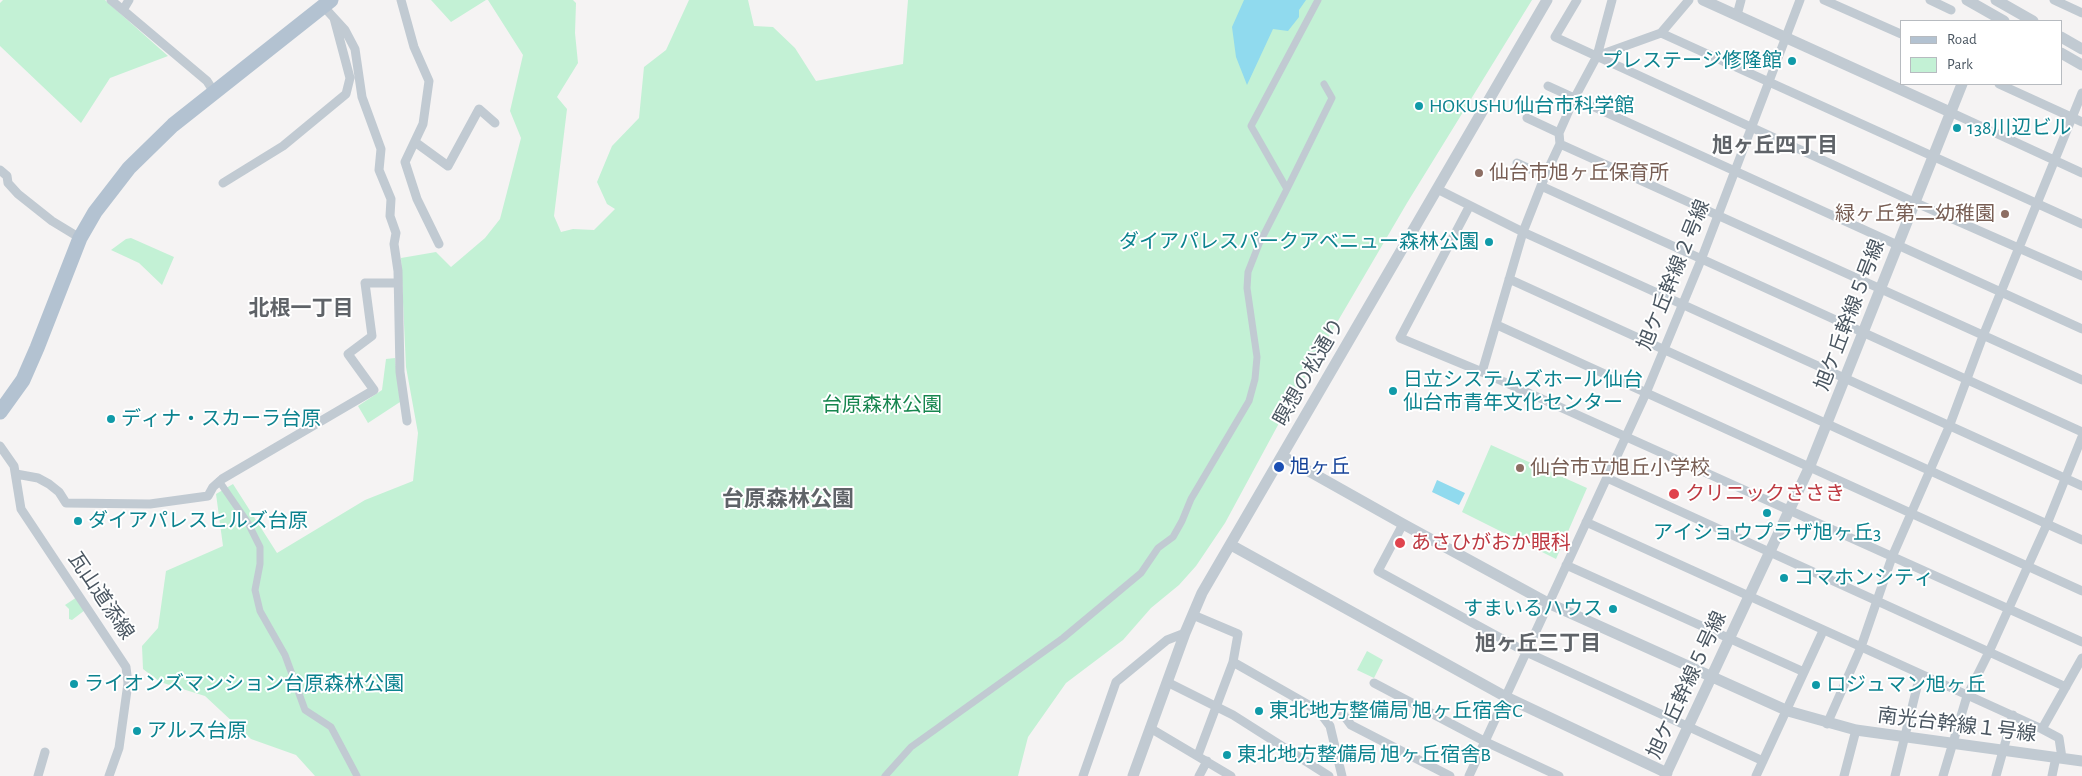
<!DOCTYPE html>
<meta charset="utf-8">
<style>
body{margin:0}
#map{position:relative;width:2082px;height:776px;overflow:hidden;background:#f5f3f3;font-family:"Alegreya Sans",sans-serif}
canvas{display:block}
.legend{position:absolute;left:1900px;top:20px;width:162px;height:65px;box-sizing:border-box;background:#fff;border:1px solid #b7bbc0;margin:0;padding:6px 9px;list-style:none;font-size:15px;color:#4a5661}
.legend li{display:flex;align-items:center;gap:10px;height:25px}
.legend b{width:25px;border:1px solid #b7bbc0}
</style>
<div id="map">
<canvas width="2082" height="776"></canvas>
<ul class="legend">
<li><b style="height:6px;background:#b3c2d1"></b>Road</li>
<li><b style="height:14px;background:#c3f1d5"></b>Park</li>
</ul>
</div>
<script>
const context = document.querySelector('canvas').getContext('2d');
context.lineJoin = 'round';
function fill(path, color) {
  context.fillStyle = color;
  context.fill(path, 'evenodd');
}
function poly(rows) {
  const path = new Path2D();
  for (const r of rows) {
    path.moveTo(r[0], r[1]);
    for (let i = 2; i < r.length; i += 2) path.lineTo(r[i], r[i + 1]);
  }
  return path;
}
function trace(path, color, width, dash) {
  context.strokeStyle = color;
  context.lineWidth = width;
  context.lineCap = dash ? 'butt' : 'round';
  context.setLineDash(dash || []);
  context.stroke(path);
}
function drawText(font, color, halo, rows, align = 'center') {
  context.font = font + ' "Alegreya Sans","Noto Sans JP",sans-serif';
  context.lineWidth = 4;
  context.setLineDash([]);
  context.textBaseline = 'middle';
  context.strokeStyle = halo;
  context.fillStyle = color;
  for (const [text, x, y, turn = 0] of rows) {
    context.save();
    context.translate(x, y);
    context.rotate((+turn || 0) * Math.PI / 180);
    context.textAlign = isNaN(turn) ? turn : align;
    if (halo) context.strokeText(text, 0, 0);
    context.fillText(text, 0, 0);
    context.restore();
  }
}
const green = poly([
 [3,0,105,0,168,56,110,78,81,123,0,46,0,3],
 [431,0,486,0,451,22],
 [488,0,573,0,576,3,575,33,578,63,557,97,567,109,554,216,561,232,573,229,594,230,615,209,607,204,597,182,612,146,639,118,644,67,666,50,689,0,748,0,754,26,773,27,795,48,816,81,903,64,908,0,1532,0,1407,203,1291,401,1225,523,1196,566,1179,585,1151,608,1123,640,1066,683,1028,737,1018,776,315,776,296,755,251,739,205,696,160,682,143,669,142,646,158,628,166,571,223,546,216,494,233,484,277,553,365,500,413,481,418,433,406,367,401,258,436,252,451,267,485,238,500,219,521,138,510,111,523,55],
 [131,238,174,257,162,285,139,263,111,250,126,239],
 [395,358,400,402,368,423,358,406,382,390,386,359],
 [1491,445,1587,488,1556,559,1462,512],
 [77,597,85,610,72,620,69,619,69,609,65,605],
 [1367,651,1383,660,1374,678,1357,670]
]);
const water = poly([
 [1244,0,1306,0,1299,10,1299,17,1288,31,1273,29,1247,85,1236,57,1232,27],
 [1437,480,1465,493,1459,505,1432,492]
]);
const pedestrian = poly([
 [1287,189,1332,98,1324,84],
 [219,481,248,523,260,547,260,564,255,590,260,611,285,655,305,710,331,727,357,776],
 [885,776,911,747,1063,638,1141,573,1158,548,1173,537,1182,521,1191,499,1249,401,1255,379,1257,357,1247,288,1248,272,1259,244,1287,189,1251,126,1318,0]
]);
const minor = poly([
 [111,0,207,81,214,92],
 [401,0,414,47,429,81,423,124,405,162,417,199,439,244],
 [1577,0,1555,37,1914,202,2082,276],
 [1824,0,1901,34],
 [1930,0,1951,10],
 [2054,0,2082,13],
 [123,10,129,0],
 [1737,15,1741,0],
 [334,18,345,30,355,49,362,97,381,149,379,170,391,199,390,216,396,233,394,244,398,271,400,372,407,421],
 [1661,33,2082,224],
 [1597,56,1612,0],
 [1999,84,2082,122],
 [1548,86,2082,329],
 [1950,112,2082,173],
 [1527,118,1559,133],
 [415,142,448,166,479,109,495,123],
 [1560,144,2082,380],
 [1517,163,1545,176],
 [0,170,7,176,8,183,18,194,52,221,80,238],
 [223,183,283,146,346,94,350,78,334,18,323,6],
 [1541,186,2082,432],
 [1437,189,1523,232,2082,486],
 [1469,207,1400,338,1482,372,2082,642],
 [1509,279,2082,540],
 [1497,325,2082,591],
 [1482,372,1523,232,1545,176,1560,144,1559,133,1574,99,1597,56,1661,33,1689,0],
 [0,446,14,466,21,509,126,667,128,683,119,748,109,776],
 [16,474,38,478,49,484,59,492,66,503,150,504,208,496,213,487,222,479,374,390,348,354,372,336,365,283,398,283],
 [1607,478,2066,687],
 [1586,522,2042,729,2059,738,2062,758],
 [1403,524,1378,571,1526,652,1763,761],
 [1566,565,1804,672],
 [1193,615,1238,634,1233,662,1198,755],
 [1233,662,1312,707,1324,718,1330,726,1342,776],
 [1167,682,1233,715,1329,776],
 [1374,683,1486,742,1559,776],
 [1340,710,1351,725,1450,776],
 [1827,724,1861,647,1892,557,1949,427,1983,336,2082,93],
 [1150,728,1231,776],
 [2042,729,2082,658],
 [38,776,45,752],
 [1083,776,1116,682,1167,640,1185,633],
 [1199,776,1207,761],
 [1469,776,1646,393,1701,260,1800,0],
 [1756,776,1823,631],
 [1844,776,1856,730],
 [1895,776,1920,675],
 [1943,776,1967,696,1989,652,2047,524,2082,437],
 [1996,776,2013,715],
 [2052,776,2056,757]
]);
const tertiary = poly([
 [1703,0,1950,112],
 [1967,0,2004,21],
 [1996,0,2033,21],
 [2061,37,2082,49],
 [2061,53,2082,65],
 [1282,456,1403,524,1548,603,1788,711,1856,730,2082,761],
 [1231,545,1506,697,1667,773],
 [1133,776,1185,633,1202,593,1547,0],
 [1665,776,1809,468,1962,84]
]);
const primary = poly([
 [0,412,23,380,37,348,80,238,95,212,129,168,173,125,331,0]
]);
const markers = [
 [1792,61,5,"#0f9aa8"],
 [1419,106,5,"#0f9aa8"],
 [1957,128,5,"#0f9aa8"],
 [1479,173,5,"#8d6e63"],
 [2005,214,5,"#8d6e63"],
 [1489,242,5,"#0f9aa8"],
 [1393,391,5,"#0f9aa8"],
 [111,419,5,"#0f9aa8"],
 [1279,467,6,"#1a4fb4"],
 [1520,468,5,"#8d6e63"],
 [1674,494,6,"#e0444e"],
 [1767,513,5,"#0f9aa8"],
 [78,521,5,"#0f9aa8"],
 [1400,543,6,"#e0444e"],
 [1784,578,5,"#0f9aa8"],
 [1613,609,5,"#0f9aa8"],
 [74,684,5,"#0f9aa8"],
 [1816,685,5,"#0f9aa8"],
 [1259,711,5,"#0f9aa8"],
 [137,731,5,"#0f9aa8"],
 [1227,755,5,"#0f9aa8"]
];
const cultureNames = [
 ["プレステージ修隆館",1782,61,"right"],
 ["HOKUSHU仙台市科学館",1429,106],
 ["138川辺ビル",1967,128],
 ["ダイアパレスパークアベニュー森林公園",1479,242,"right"],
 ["日立システムズホール仙台",1403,380],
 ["仙台市青年文化センター",1403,403],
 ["ディナ・スカーラ台原",121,419],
 ["ダイアパレスヒルズ台原",88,521],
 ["アイショウプラザ旭ヶ丘3",1767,533,"center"],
 ["コマホンシティ",1794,578],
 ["すまいるハウス",1603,609,"right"],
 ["ライオンズマンション台原森林公園",84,684],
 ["ロジュマン旭ヶ丘",1826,685],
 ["東北地方整備局 旭ヶ丘宿舎C",1269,711],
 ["アルス台原",147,731],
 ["東北地方整備局 旭ヶ丘宿舎B",1237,755]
];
const educationNames = [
 ["仙台市旭ヶ丘保育所",1489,173],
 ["緑ヶ丘第二幼稚園",1995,214,"right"],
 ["仙台市立旭丘小学校",1530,468]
];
const streetNames = [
 ["旭ケ丘幹線２号線",1674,275,-68],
 ["旭ケ丘幹線５号線",1850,315,-69],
 ["瞑想の松通り",1309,372,-60],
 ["瓦山道添線",101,596,56],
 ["旭ケ丘幹線５号線",1687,685,-65],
 ["南光台幹線１号線",1957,725,7]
];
const parkNames = [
 ["台原森林公園",882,405]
];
const transitNames = [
 ["旭ヶ丘",1290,467]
];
const healthNames = [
 ["クリニックささき",1685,494],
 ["あさひがおか眼科",1411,543]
];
const neighbourhoodNames = [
 ["旭ヶ丘四丁目",1775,146],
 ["北根一丁目",301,309],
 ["旭ヶ丘三丁目",1538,644]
];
const quarterNames = [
 ["台原森林公園",788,499]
];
fill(green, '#c3f1d5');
fill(water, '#90daee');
trace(pedestrian, '#c1cad2', 7);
trace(minor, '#c1cad2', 9);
trace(tertiary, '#c1cad2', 11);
trace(primary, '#b3c2d1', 15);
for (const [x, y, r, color] of markers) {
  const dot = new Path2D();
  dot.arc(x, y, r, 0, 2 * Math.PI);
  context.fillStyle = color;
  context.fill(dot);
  trace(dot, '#fff', 2);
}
drawText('20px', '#0d838f', '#fff', cultureNames, 'left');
drawText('20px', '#785e54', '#fff', educationNames, 'left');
drawText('20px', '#4a5661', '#fff', streetNames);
drawText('20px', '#17864f', '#fff', parkNames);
drawText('20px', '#164399', '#fff', transitNames, 'left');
drawText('20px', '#be3a42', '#fff', healthNames, 'left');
drawText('bold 21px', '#5f6368', '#fff', neighbourhoodNames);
drawText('bold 22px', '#5f6368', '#fff', quarterNames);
</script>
